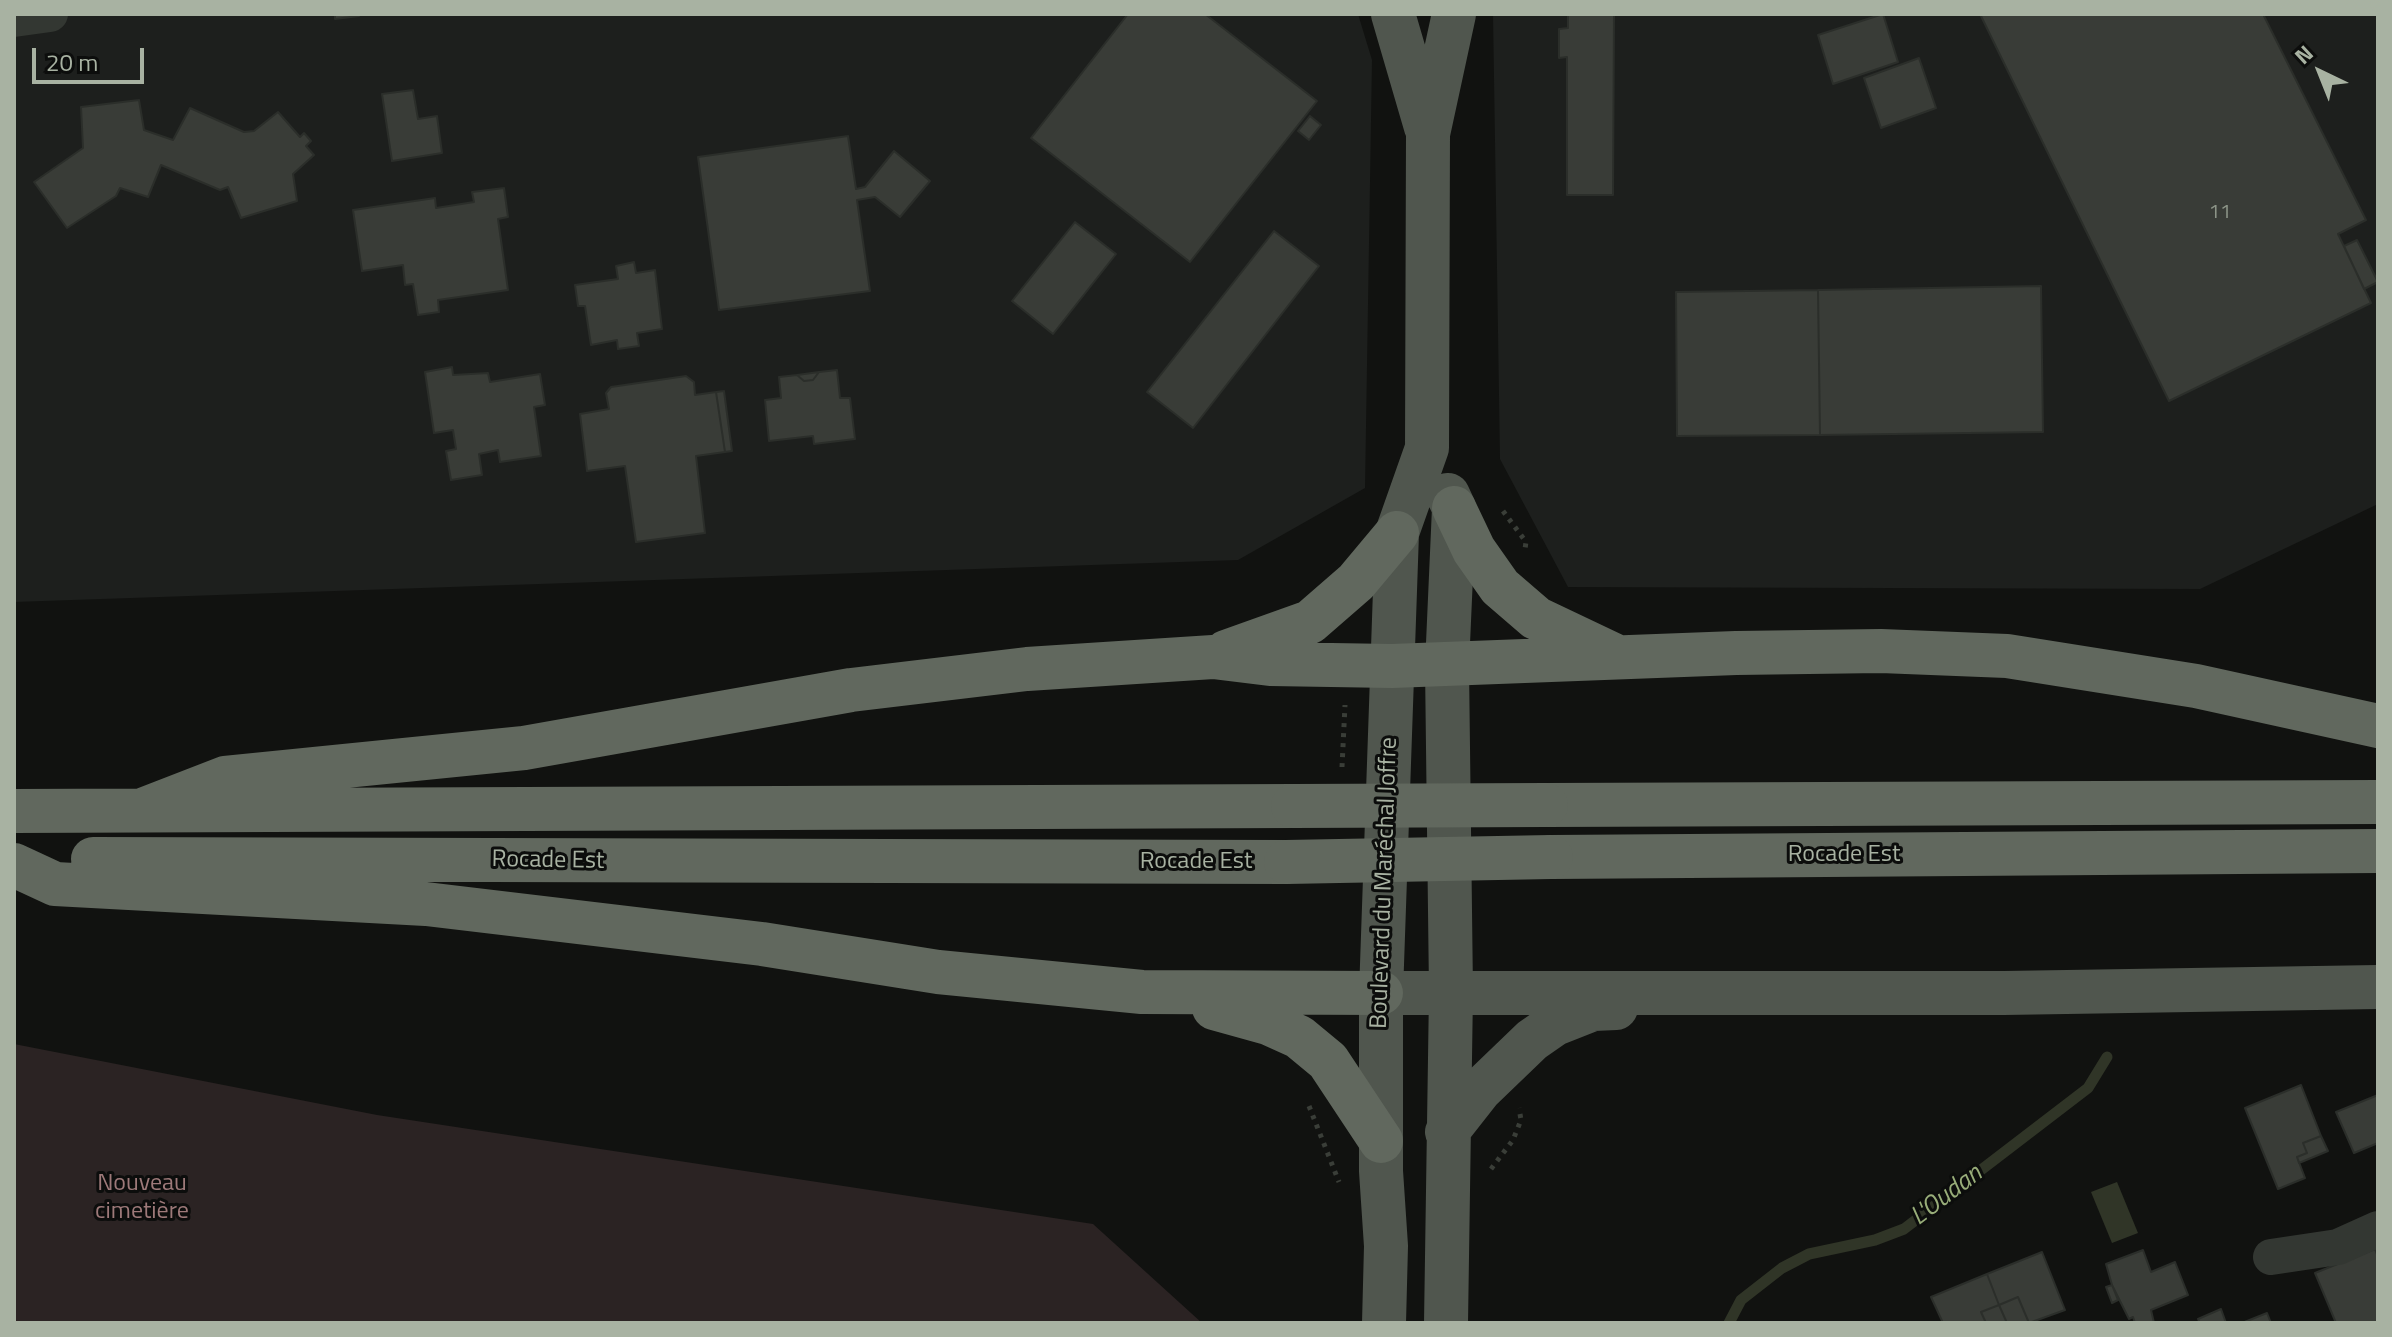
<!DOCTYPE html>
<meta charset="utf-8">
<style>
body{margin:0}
#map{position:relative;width:2392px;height:1337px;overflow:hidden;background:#111210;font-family:"Titillium Web",sans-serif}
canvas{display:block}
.frame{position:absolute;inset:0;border:16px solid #a8b2a2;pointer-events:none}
.north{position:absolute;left:2280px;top:32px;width:80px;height:80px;-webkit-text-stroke:6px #0c0d0c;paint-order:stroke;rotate:317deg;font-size:22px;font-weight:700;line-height:32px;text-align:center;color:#a8b2a2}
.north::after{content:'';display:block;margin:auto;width:28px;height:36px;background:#a8b2a2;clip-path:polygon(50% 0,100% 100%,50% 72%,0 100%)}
.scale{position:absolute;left:32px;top:48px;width:112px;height:36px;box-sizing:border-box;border:4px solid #a8b2a2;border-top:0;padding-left:10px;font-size:24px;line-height:28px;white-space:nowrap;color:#a8b2a2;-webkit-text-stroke:6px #0c0d0c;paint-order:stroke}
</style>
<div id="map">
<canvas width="2392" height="1337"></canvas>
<div class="frame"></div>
<div class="north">N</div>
<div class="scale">20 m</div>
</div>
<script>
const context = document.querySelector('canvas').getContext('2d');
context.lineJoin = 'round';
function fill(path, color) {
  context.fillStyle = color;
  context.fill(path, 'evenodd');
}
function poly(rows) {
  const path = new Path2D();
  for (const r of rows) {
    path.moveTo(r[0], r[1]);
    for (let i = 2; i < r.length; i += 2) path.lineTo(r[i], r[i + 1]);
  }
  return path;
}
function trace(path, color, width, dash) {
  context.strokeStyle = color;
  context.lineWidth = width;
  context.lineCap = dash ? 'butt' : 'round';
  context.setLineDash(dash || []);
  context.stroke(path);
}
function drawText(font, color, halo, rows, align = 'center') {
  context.font = font + ' "Titillium Web",sans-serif';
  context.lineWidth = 6;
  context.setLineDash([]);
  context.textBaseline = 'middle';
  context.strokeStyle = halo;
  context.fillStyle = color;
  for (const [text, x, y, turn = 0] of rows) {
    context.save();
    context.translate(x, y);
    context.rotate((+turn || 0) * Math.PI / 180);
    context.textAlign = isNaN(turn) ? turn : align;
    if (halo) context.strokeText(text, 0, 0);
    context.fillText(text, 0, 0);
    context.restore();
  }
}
const built = poly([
 [14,14,1358,14,1372,60,1365,488,1238,560,14,602],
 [1493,14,2378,14,2378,504,2200,589,1568,587,1500,459]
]);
const green = poly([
 [14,1044,377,1115,1093,1224,1202,1323,14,1323]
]);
const water = poly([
 [2117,1182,2138,1233,2112,1243,2091,1192]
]);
const stream = poly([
 [1729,1323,1741,1300,1782,1268,1809,1254,1875,1240,1904,1229,2088,1088,2107,1057]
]);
const building = poly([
 [335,14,359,14,359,16,335,19,335,14],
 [1128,14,1205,14,1317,101,1190,262,1031,138,1128,14],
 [1568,14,1614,14,1613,195,1567,195,1567,57,1559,58,1559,29,1568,28,1568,14],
 [1883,14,1898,62,1833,84,1818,35,1883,14],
 [1980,14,2263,14,2366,220,2338,234,2371,303,2169,401,1980,14],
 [1919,58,1936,108,1881,128,1864,78,1919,58],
 [413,90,418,119,437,116,442,153,392,161,382,94,413,90],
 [139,100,144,130,173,140,190,108,244,132,254,131,278,112,300,137,304,133,311,141,306,146,314,155,293,174,297,201,241,218,228,187,220,190,161,165,148,197,120,188,116,196,67,228,34,182,83,148,81,107,139,100],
 [1310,116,1321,125,1309,140,1298,131,1310,116],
 [848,136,856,189,865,187,894,151,930,181,900,217,875,197,857,200,870,291,719,310,698,157,848,136],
 [504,188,508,217,498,219,508,290,438,300,439,312,418,315,413,284,405,285,403,265,362,271,353,210,435,198,436,208,474,202,472,192,504,188],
 [1075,222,1116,254,1053,334,1012,301,1075,222],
 [1274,231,1319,266,1193,428,1147,392,1274,231],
 [2357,240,2378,282,2364,289,2344,246,2357,240],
 [634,262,636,273,655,270,662,329,637,333,639,346,618,349,617,340,591,345,585,306,578,306,575,285,618,279,616,266,634,262],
 [2041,286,2043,432,1820,435,1818,290,2041,286],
 [1818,290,1820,435,1677,436,1676,292,1818,290],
 [452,367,453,375,488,373,490,382,540,374,545,405,534,407,541,456,500,462,498,450,479,454,482,475,451,480,446,451,456,449,453,430,434,433,425,372,452,367],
 [837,370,840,398,850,398,855,439,814,444,813,436,769,441,765,400,781,398,779,377,797,375,804,381,813,380,819,372,837,370],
 [819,372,813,380,804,381,797,375,819,372],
 [686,376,694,382,695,395,716,392,725,452,696,456,705,533,636,542,625,466,587,471,580,414,609,409,606,393,611,387,686,376],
 [724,391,732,451,725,452,716,392,724,391],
 [2301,1085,2321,1136,2303,1143,2307,1153,2297,1157,2305,1178,2278,1189,2245,1108,2301,1085],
 [2378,1095,2378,1143,2354,1153,2336,1112,2378,1095],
 [2321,1136,2328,1151,2299,1163,2297,1157,2307,1153,2303,1143,2321,1136],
 [2375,1249,2378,1257,2378,1323,2336,1323,2315,1273,2375,1249],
 [2143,1250,2151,1272,2175,1262,2188,1295,2151,1310,2154,1323,2135,1323,2133,1317,2129,1319,2112,1285,2106,1264,2143,1250],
 [2042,1252,2065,1310,2029,1323,2018,1297,1999,1305,1987,1274,2042,1252],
 [1987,1274,1999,1305,1981,1312,1986,1323,1943,1323,1931,1297,1987,1274],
 [2112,1285,2118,1300,2112,1303,2106,1287,2112,1285],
 [2018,1297,2029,1323,2007,1323,1999,1305,2018,1297],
 [1999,1305,2007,1323,1986,1323,1981,1312,1999,1305],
 [2221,1309,2226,1323,2200,1323,2198,1319,2221,1309],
 [2267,1313,2271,1323,2242,1323,2267,1313]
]);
const path = poly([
 [1503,511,1526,542,1525,549],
 [1342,767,1345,705],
 [1309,1106,1339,1182],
 [1491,1169,1513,1140,1521,1120,1519,1108]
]);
const street = poly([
 [14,19,50,14],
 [2271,1257,2338,1247,2378,1229]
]);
const primary = poly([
 [1393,14,1426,127],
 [1381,993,2004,993,2378,987],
 [1447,1132,1480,1090,1532,1040,1555,1024,1593,1009,1616,1008],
 [1384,1323,1386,1246,1381,1171,1381,993,1397,533,1427,448,1428,134,1454,14],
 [1446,1323,1451,992,1447,666,1454,508,1448,495]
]);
const highway = poly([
 [1454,508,1474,550,1500,587,1536,618,1616,656],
 [1226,652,1310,622,1356,582,1397,533],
 [1546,805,2378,802],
 [145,809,225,778,524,748,851,690,1027,669,1213,657,1270,664,1392,666,1736,653,1881,651,2007,656,2196,686,2378,726],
 [14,811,1293,806],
 [1551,857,2378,851],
 [93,859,1286,862],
 [14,865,55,884,426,904,762,944,938,972,1142,992,1381,993],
 [1214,1008,1268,1023,1299,1037,1328,1061,1381,1141]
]);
const highwayBridge = poly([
 [1293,806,1546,805],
 [1286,862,1551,857]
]);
const numberNames = [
 ["11",2220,213]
];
const streetNames = [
 ["Rocade Est",1844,855],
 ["Rocade Est",548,861,1],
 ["Rocade Est",1196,862],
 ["Boulevard du Maréchal Joffre",1385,883,-88]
];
const parkNames = [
 ["Nouveau",142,1184],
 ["cimetière",142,1212]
];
const waterNames = [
 ["L'Oudan",1947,1196,-37]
];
fill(built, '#1d1f1d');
fill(green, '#2b2323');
fill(water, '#303527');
trace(stream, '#303527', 11);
fill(building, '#393c37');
trace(building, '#2b2e2a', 2);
trace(path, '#3a3e38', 5, [4, 6]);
trace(street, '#333732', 36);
trace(primary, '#50564e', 44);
trace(highway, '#61685e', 44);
trace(highwayBridge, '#61685e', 44);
drawText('20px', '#8c9487', null, numberNames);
drawText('24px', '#a8b2a2', '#0c0d0c', streetNames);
drawText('24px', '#9d7979', '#0c0d0c', parkNames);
drawText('italic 26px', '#98ad79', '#0c0d0c', waterNames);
</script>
